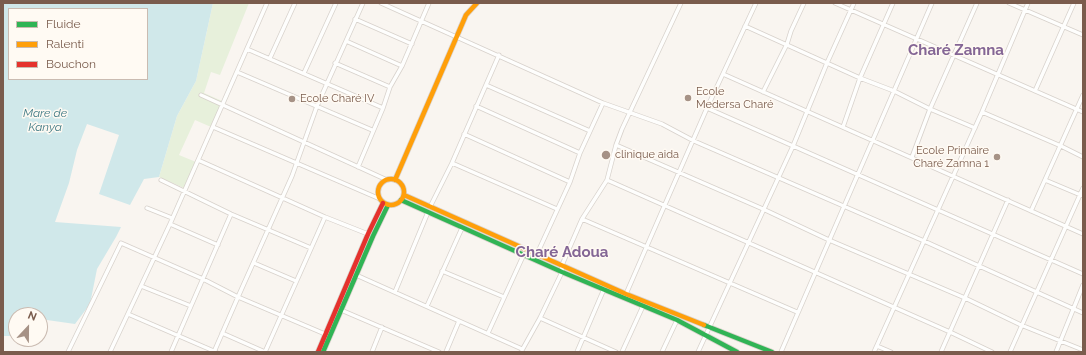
<!DOCTYPE html>
<meta charset="utf-8">
<style>
body{margin:0}
#map{position:relative;width:1086px;height:355px;overflow:hidden;background:#f9f5f0;font-family:Raleway,sans-serif}
canvas{display:block}
.frame{position:absolute;inset:0;border:4px solid #7a5c4d;pointer-events:none}
.legend{position:absolute;left:8px;top:8px;width:140px;height:72px;box-sizing:border-box;background:#fffaf3;border:1px solid #cabbb1;margin:0;padding:5px 7px;list-style:none;font-size:12px;color:#7a5c4d}
.legend li{display:flex;align-items:center;gap:8px;height:20px}
.legend b{width:20px;border:1px solid #cabbb1}
.north{position:absolute;left:8px;top:307px;width:40px;height:40px;box-sizing:border-box;background:#fffaf3;border:1px solid #cabbb1;border-radius:50%;rotate:22deg;font-size:11px;font-weight:700;line-height:16px;text-align:center;color:#7a5c4d}
.north::after{content:'';display:block;margin:auto;width:14px;height:18px;background:#a69286;clip-path:polygon(50% 0,100% 100%,50% 72%,0 100%)}
</style>
<div id="map">
<canvas width="1086" height="355"></canvas>
<div class="frame"></div>
<ul class="legend">
<li><b style="height:5px;background:#30b455"></b>Fluide</li>
<li><b style="height:5px;background:#ff9f0a"></b>Ralenti</li>
<li><b style="height:5px;background:#e5322d"></b>Bouchon</li>
</ul>
<div class="north">N</div>
</div>
<script>
const context = document.querySelector('canvas').getContext('2d');
context.lineJoin = 'round';
function fill(path, color) {
  context.fillStyle = color;
  context.fill(path, 'evenodd');
}
function poly(rows) {
  const path = new Path2D();
  for (const r of rows) {
    if (r.length === 3) {
      path.moveTo(r[0] + r[2], r[1]);
      path.arc(r[0], r[1], r[2], 0, 2 * Math.PI);
      continue;
    }
    path.moveTo(r[0], r[1]);
    for (let i = 2; i < r.length; i += 2) path.lineTo(r[i], r[i + 1]);
  }
  return path;
}
function trace(path, color, width, dash) {
  context.strokeStyle = color;
  context.lineWidth = width;
  context.lineCap = dash ? 'butt' : 'round';
  context.setLineDash(dash || []);
  context.stroke(path);
}
function drawText(font, color, halo, rows, align = 'center') {
  context.font = font + ' Raleway,sans-serif';
  context.lineWidth = 3;
  context.setLineDash([]);
  context.textBaseline = 'middle';
  context.strokeStyle = halo;
  context.fillStyle = color;
  for (const [text, x, y, turn = 0] of rows) {
    context.save();
    context.translate(x, y);
    context.rotate((+turn || 0) * Math.PI / 180);
    context.textAlign = isNaN(turn) ? turn : align;
    if (halo) context.strokeText(text, 0, 0);
    context.fillText(text, 0, 0);
    context.restore();
  }
}
const green = poly([
 [213,3,249,3,220,75,211,72,204,93,222,101,211,127,195,120,179,155,196,162,184,188,159,177,177,116,196,81]
]);
const water = poly([
 [3,3,213,3,196,81,177,116,159,177,144,179,130,205,99,194,119,135,87,124,77,150,69,183,55,222,121,227,116,237,97,269,90,304,75,324,40,319,40,315,16,315,16,336,3,336],
 [9,9,147,9,147,79,9,79]
]);
const street = poly([
 [381,3,603,103,662,124,694,141,924,241,1083,313],
 [835,3,1083,112],
 [1009,3,1083,35],
 [355,19,412,44],
 [745,26,860,78,894,91,930,109,975,128],
 [346,41,402,66],
 [247,49,383,108],
 [270,58,295,3],
 [335,63,390,87],
 [237,72,372,130],
 [304,73,336,3],
 [723,74,1083,234],
 [486,85,590,131],
 [1035,91,1074,3],
 [763,92,787,44,791,31,804,3],
 [201,95,387,180],
 [476,106,580,153],
 [707,108,1083,274],
 [982,112,1061,146,1083,157],
 [213,127,380,199],
 [843,127,860,78,893,3],
 [464,134,570,182],
 [616,145,763,209,829,240,965,298,1021,325,1083,350],
 [912,157,930,109,977,3],
 [198,160,325,217,368,234],
 [452,163,557,209],
 [358,167,383,108,390,87,402,66,429,3],
 [161,180,231,214,311,248],
 [607,180,950,332,992,352],
 [1045,180,1083,196],
 [430,207,452,163,499,55],
 [147,208,172,218],
 [1031,211,1083,95],
 [582,219,797,312],
 [170,224,218,245],
 [537,254,570,182,580,153,603,103],
 [254,263,296,281],
 [442,271,504,297],
 [356,275,522,349],
 [141,286,191,306],
 [395,292,428,212],
 [626,294,707,108,756,3],
 [427,306,462,228],
 [341,310,439,352],
 [128,314,216,352],
 [540,318,616,352],
 [222,333,265,352],
 [488,333,524,254],
 [877,346,891,352],
 [68,352,121,243,203,279,238,297,325,334],
 [110,352,170,224,267,3],
 [171,352,231,214],
 [214,352,238,297,292,176,317,106,363,3],
 [265,352,325,217],
 [372,352,382,327],
 [446,352,459,321],
 [521,352,540,318,562,272,562,265,582,219,607,180,616,145,622,129,681,3],
 [577,352,604,289],
 [622,352,643,306],
 [662,352,677,320],
 [698,352,793,146,827,63,854,3],
 [781,352,932,3],
 [874,352,982,112,1028,3],
 [941,352,1008,200],
 [1010,352,1083,188],
 [1056,352,1083,285]
]);
const fast = poly([
 [401,200,562,272,677,320,737,352],
 [704,325,772,352],
 [323,352,373,236,388,205]
]);
const slow = poly([
 [391,192,13],
 [395,180,466,15,477,3],
 [404,195,626,294,704,325]
]);
const jam = poly([
 [318,352,368,234,383,203]
]);
const markers = [
 [688,98,4,"#a69286"],
 [292,99,4,"#a69286"],
 [606,155,5,"#a69286"],
 [997,157,4,"#a69286"]
];
const poiNames = [
 ["Ecole",696,92],
 ["Medersa Charé",696,105],
 ["Ecole Charé IV",300,99],
 ["Ecole Primaire",989,151,"right"],
 ["Charé Zamna 1",989,164,"right"],
 ["clinique aida",615,155]
];
const waterNames = [
 ["Mare de",45,113],
 ["Kanya",45,127]
];
const districtNames = [
 ["Charé Zamna",956,50],
 ["Charé Adoua",562,252]
];
fill(green, '#e7f0db');
fill(water, '#d0e8ea');
trace(street, '#d7d1cb', 5);
trace(fast, '#d9d2cb', 6);
trace(slow, '#d9d2cb', 6);
trace(jam, '#d9d2cb', 6);
trace(street, '#fefefd', 3.5);
trace(fast, '#30b455', 4.5);
trace(slow, '#ff9f0a', 4.5);
trace(jam, '#e5322d', 4.5);
for (const [x, y, r, color] of markers) {
  const dot = new Path2D();
  dot.arc(x, y, r, 0, 2 * Math.PI);
  context.fillStyle = color;
  context.fill(dot);
  trace(dot, '#fffaf3', 1.5);
}
drawText('11px', '#7a5c4d', '#fffaf3', poiNames, 'left');
drawText('italic 12px', '#437c86', '#fffaf3', waterNames);
drawText('bold 15px', '#846695', '#fffaf3', districtNames);
</script>
